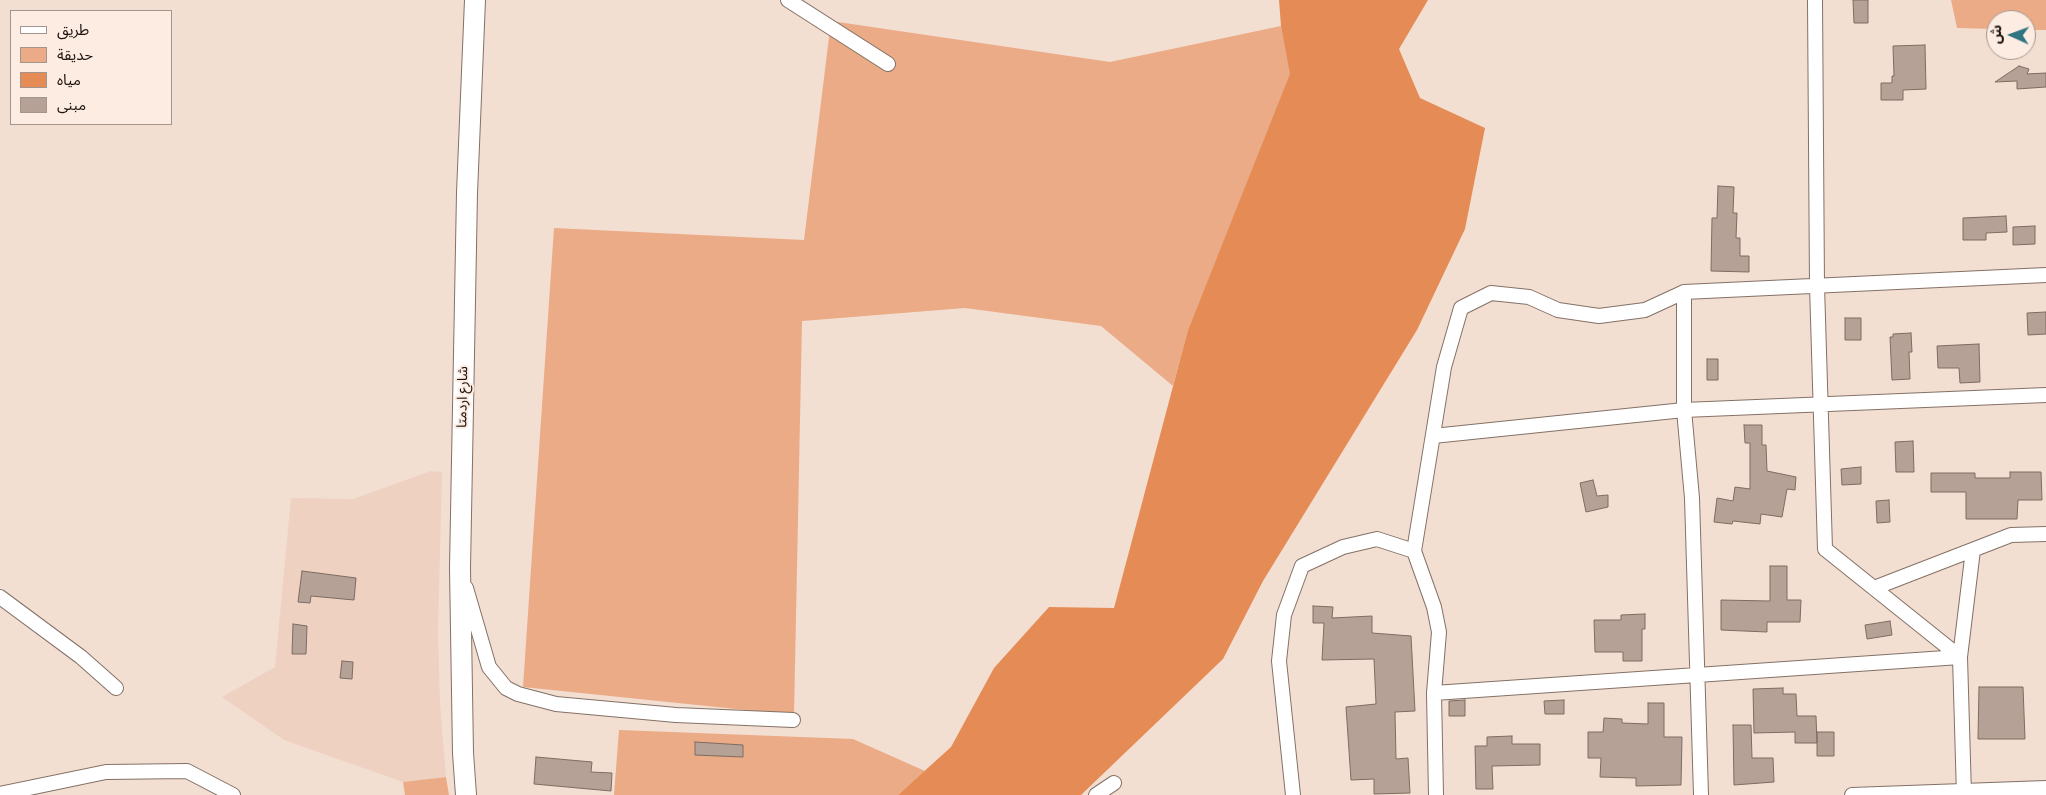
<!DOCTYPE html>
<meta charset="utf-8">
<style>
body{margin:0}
#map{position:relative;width:2046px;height:795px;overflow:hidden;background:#f3ded2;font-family:Signika,"Noto Sans Arabic",sans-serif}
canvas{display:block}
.legend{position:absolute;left:10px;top:10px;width:162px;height:115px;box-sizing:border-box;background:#fdece2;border:1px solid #a2958d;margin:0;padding:6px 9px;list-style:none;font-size:15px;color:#1a120e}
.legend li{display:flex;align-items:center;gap:10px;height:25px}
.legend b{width:25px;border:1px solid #a2958d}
.north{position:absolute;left:1986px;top:10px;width:50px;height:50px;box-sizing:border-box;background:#fdece2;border:1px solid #a2958d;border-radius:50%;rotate:272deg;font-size:14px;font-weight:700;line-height:20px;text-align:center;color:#1a120e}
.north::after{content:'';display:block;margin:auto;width:18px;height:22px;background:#2f7482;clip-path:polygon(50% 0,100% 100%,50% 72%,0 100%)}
</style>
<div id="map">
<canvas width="2046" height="795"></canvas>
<ul class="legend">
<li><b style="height:6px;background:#fff"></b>طريق</li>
<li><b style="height:14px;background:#ebab86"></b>حديقة</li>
<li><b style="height:14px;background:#e58c56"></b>مياه</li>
<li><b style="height:14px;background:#b6a196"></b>مبنى</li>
</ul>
<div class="north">ش</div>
</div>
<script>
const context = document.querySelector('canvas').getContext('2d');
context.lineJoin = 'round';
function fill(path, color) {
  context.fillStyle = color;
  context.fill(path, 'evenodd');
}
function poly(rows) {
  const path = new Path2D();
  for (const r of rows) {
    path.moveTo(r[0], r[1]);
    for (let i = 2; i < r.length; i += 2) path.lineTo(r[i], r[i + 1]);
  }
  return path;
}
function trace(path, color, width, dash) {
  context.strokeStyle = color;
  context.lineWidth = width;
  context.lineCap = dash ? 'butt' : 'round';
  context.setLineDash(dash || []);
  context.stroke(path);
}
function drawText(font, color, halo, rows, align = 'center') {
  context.font = font + ' Signika,"Noto Sans Arabic",sans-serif';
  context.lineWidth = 4;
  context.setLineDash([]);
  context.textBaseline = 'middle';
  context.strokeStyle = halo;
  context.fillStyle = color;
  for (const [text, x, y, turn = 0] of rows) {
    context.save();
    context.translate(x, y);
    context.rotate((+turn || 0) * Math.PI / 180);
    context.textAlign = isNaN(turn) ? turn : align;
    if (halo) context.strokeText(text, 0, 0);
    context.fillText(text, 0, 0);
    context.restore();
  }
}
const built = poly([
 [431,471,442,472,438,631,440,703,446,777,403,782,284,740,222,697,275,667,291,498,353,499]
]);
const green = poly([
 [1951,0,2046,0,2046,30,2026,30,2026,20,1996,20,1996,29,1957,28],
 [831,21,1110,62,1281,26,1291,74,1188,330,1173,386,1101,326,965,308,802,321,794,715,523,687,554,228,804,240],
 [619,730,853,739,925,771,898,795,614,795],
 [446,777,449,795,405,795,403,782]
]);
const water = poly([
 [1279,0,1428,0,1399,49,1420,98,1485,128,1465,229,1417,330,1263,581,1223,659,1081,795,898,795,951,747,994,668,1049,607,1114,608,1188,330,1290,74,1281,26]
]);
const building = poly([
 [1853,0,1868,0,1868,23,1854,23,1853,0],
 [1925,45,1926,89,1903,90,1903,100,1881,100,1881,83,1892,83,1892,76,1894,76,1893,46,1925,45],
 [2019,66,2029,69,2027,74,2046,73,2046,87,2017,89,2017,81,1995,82,2019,66],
 [1718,186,1734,187,1733,213,1737,213,1736,238,1740,238,1740,256,1749,256,1749,272,1711,271,1712,218,1717,218,1718,186],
 [2006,216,2007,232,1986,233,1986,240,1963,240,1963,218,2006,216],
 [2035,226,2035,244,2013,245,2013,227,2035,226],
 [2046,312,2046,334,2028,335,2027,313,2046,312],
 [1845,318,1861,318,1861,340,1845,340,1845,318],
 [1911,333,1912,352,1909,352,1910,379,1892,380,1890,337,1893,337,1893,334,1911,333],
 [1979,344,1980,382,1960,383,1959,368,1938,368,1937,346,1979,344],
 [1707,359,1718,359,1718,380,1707,380,1707,359],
 [1744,425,1762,425,1762,445,1766,445,1767,471,1796,477,1795,490,1787,489,1782,517,1761,514,1760,524,1733,521,1732,524,1714,522,1717,498,1733,501,1735,487,1750,489,1750,443,1745,443,1744,425],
 [1913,441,1914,472,1896,472,1895,442,1913,441],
 [1861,467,1861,484,1842,485,1841,469,1861,467],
 [2010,472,2041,472,2042,500,2018,500,2017,519,1966,519,1966,492,1931,492,1931,473,1975,473,1975,478,2010,478,2010,472],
 [1593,480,1597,496,1608,495,1608,507,1586,512,1580,483,1593,480],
 [1889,500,1890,522,1877,523,1876,501,1889,500],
 [1770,566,1787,566,1787,600,1801,600,1800,622,1767,622,1767,632,1721,630,1721,600,1770,601,1770,566],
 [302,571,356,578,354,600,311,596,310,603,298,602,302,571],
 [1313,606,1333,607,1332,618,1372,616,1372,633,1411,636,1415,711,1395,712,1396,759,1408,758,1410,793,1374,794,1374,779,1351,780,1346,707,1376,704,1374,659,1322,660,1324,623,1313,623,1313,606],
 [1645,614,1645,629,1642,629,1642,661,1623,661,1623,652,1595,652,1594,620,1621,620,1621,615,1645,614],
 [1890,621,1892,635,1867,639,1865,625,1890,621],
 [293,624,307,626,306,654,292,654,293,624],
 [342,661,353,662,352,679,340,678,342,661],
 [1979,687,2023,687,2025,739,1978,739,1979,687],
 [1783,688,1783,694,1796,694,1797,716,1816,716,1817,743,1795,743,1795,732,1754,733,1753,689,1783,688],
 [1465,700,1465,716,1449,716,1449,701,1465,700],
 [1564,700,1564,714,1545,714,1544,701,1564,700],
 [1648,703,1664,703,1664,737,1682,737,1681,785,1636,786,1636,778,1600,777,1601,758,1588,758,1588,732,1603,732,1604,718,1622,719,1622,723,1648,724,1648,703],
 [1733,725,1751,725,1752,758,1773,758,1774,782,1734,785,1733,725],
 [1817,732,1834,732,1834,756,1817,756,1817,732],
 [1512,736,1512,744,1540,744,1540,765,1492,766,1493,789,1476,789,1475,746,1487,746,1487,737,1512,736],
 [695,742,743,745,743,757,695,755,695,742],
 [536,757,592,762,591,772,612,773,611,791,534,784,536,757]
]);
const minor = poly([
 [788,0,888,64],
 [1815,0,1817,286,1825,549,1960,657,1964,795],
 [1684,292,1684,410,1692,498,1701,795],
 [1433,436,1684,410,2046,395],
 [1414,551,1444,367,1461,308,1491,293,1529,297,1558,310,1599,316,1645,310,1684,292,2046,275],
 [466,588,489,667,506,688,518,694,556,704,676,715,793,720],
 [1874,588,2011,535,2046,534],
 [0,597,81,657,116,688],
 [1434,693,1960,657,1973,550],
 [0,794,106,772,187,771,233,795],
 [1096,795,1114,783],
 [1293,795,1279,661,1284,615,1302,566,1343,547,1377,539,1414,551,1434,607,1439,632,1434,693,1436,795],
 [1852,795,2046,788]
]);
const secondary = poly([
 [466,795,463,753,460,568,467,193,475,0]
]);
const streetNames = [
 ["شارع اردمتا",463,397,-89]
];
fill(built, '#eed1c1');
fill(green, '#ebab86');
fill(water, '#e58c56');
fill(building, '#b6a196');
trace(building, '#7e6c61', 1);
trace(minor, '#847166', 16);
trace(secondary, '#847166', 22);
trace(minor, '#fff', 14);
trace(secondary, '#fff', 20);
drawText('14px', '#1a120e', '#fdece2', streetNames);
</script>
